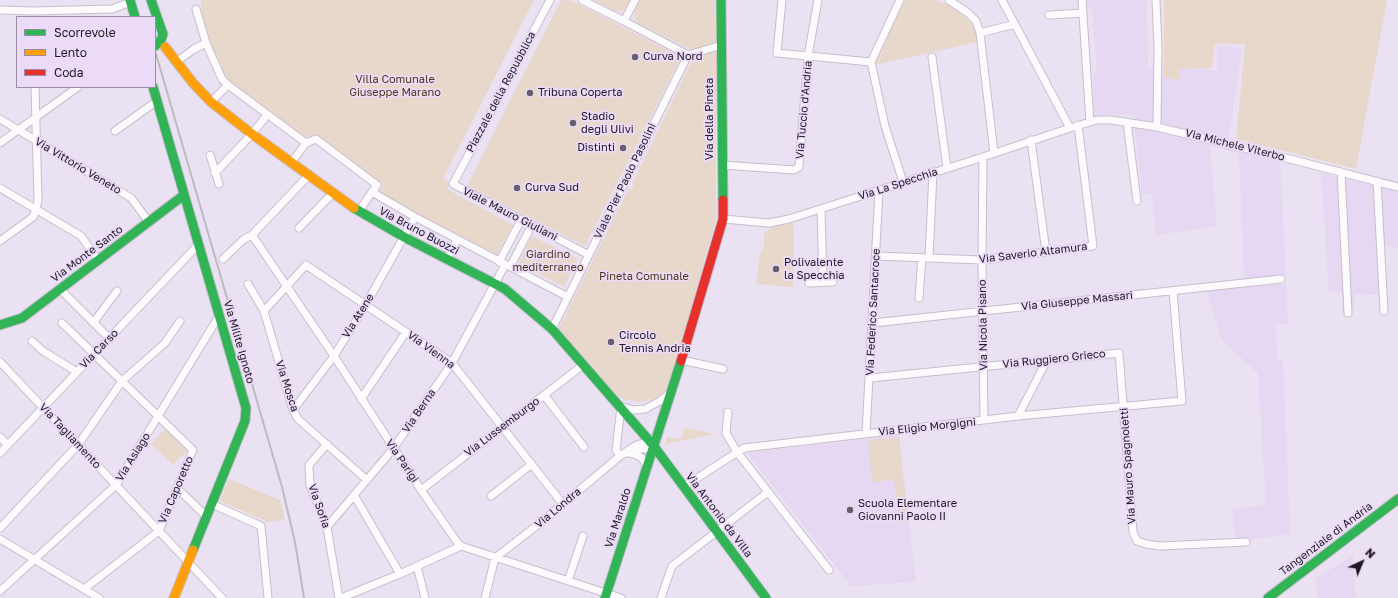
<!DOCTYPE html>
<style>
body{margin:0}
#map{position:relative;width:1398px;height:598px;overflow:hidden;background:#eae1f2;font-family:"Golos Text",sans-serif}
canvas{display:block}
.legend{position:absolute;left:16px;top:16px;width:140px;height:72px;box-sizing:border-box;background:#ebdbf8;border:1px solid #998da2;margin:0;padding:5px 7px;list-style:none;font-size:12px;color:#1e1822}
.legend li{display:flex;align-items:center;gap:8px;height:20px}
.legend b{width:20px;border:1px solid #998da2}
.north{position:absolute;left:1342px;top:542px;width:40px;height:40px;-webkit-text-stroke:3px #ebdbf8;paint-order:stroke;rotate:44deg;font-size:11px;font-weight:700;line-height:16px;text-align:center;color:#1e1822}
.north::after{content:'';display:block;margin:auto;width:14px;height:18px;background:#1e1822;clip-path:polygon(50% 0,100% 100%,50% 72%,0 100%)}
</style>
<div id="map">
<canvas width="1398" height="598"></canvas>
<ul class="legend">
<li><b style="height:5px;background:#30b455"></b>Scorrevole</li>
<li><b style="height:5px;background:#ff9f0a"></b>Lento</li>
<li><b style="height:5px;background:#e5322d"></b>Coda</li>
</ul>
<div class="north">N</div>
</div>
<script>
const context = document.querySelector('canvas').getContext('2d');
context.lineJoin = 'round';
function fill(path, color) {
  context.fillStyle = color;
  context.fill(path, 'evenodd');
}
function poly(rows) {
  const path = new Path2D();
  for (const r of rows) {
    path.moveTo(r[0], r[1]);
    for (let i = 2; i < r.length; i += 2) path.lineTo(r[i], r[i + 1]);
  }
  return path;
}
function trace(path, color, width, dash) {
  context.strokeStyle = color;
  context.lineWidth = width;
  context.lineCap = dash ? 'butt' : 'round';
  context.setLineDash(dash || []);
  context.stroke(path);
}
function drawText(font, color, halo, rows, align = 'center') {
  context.font = font + ' "Golos Text",sans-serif';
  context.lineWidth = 3.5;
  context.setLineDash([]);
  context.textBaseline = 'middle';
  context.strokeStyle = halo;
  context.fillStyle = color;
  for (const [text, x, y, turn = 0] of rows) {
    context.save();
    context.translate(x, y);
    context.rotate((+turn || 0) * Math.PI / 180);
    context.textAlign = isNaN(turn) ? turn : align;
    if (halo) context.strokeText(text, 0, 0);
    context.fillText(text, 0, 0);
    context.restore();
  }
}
const built = poly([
 [1086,0,1147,0,1148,68,1217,70,1218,46,1242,48,1229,138,1280,160,1286,275,1244,278,1239,153,1210,146,1217,226,1156,235,1152,193,1142,195,1135,131,1135,116,1124,114,1095,115,1093,76,1097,74,1092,7,1086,7],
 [1321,173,1398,190,1398,248,1383,245,1388,313,1380,315,1379,295,1355,294,1352,316,1343,316,1342,292,1329,291],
 [1286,284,1288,324,1276,324,1277,360,1283,361,1290,534,1236,541,1232,509,1266,505,1258,373,1222,341,1207,290],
 [899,435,916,582,851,586,747,453],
 [1353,555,1356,598,1318,598,1315,579]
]);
const green = poly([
 [201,0,534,0,443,179,450,183,447,189,513,225,497,254,416,213,380,192,383,184,315,134,304,137,235,87,225,78,209,41,202,13],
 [561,0,570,0,681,57,585,246,467,186],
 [594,0,630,0,627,7,622,11,616,12],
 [640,0,714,0,716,39,716,219,678,355,665,391,657,398,641,402,627,400,618,396,558,330,629,188,632,189,634,185,632,184,693,59,690,49,638,23,634,17,635,11],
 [905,0,936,0,954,7,970,22,975,30,978,42,875,65],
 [1164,0,1387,0,1356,169,1236,139,1245,44,1215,44,1212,68,1179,69,1179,80,1164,77],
 [793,223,794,239,793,287,756,284,760,254,764,247,764,234,773,226],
 [532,236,578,259,564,287,518,264],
 [684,428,716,434,665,444,667,437,682,439],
 [165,429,187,451,173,465,151,444],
 [899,437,908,522,899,523,894,480,872,482,868,440],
 [229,479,280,500,285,520,268,522,220,501]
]);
const street = poly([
 [550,0,453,184,589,255],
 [782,0,777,53,871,62],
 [900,0,871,62,885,126,903,182],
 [949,0,968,13,976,21,980,33,994,153],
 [1002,0,1070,128],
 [1082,0,1090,122],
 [1156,0,1158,47,1157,127],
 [196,9,206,43,222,79,228,85,306,143,316,139,377,185,372,192,415,217,568,297],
 [0,10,34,11,112,9,131,2],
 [1049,15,1083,13],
 [624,21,635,0],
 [980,33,1015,24],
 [688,55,722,45],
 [932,57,947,168],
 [176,62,194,49,206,43],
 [211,102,228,85],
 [0,119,131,198,149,222],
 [1127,122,1137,201],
 [115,131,157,101],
 [1031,140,1046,252],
 [0,143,78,87],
 [210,155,219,184],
 [983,157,982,260,984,420],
 [291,163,306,143],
 [722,165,794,170,799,167,808,56,818,0],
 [1341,172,1348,313],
 [215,173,252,134,267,115],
 [1377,181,1384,311],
 [0,188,81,236,98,260],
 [821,209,823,282],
 [359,211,372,192],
 [723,219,769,223,789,219,983,157,1070,128,1097,120,1111,120,1157,127,1294,160,1398,187],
 [299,228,333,193],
 [252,235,334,356,421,490,457,542,461,546,621,598],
 [0,241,33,217,36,210,38,200,35,87],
 [876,256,982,260,1093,246,1078,125],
 [929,258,933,172],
 [223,259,244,239,252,235,309,175],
 [447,259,457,240],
 [499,262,521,220],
 [510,267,532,225],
 [809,283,833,282],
 [248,284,264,311,293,410,298,419,367,480],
 [60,289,110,339],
 [919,298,922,258],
 [264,311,306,265,452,363,562,503],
 [62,323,193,450,159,531,84,589],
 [93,323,117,291],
 [873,323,1281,279],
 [552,329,688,55,624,21,582,0],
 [32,341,43,351,77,372],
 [681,360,723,369],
 [0,362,222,598],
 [870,378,1119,353,1133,532,1137,541,1146,544,1160,546,1246,542],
 [544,395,584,447],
 [361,399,406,332],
 [293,410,334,356,365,306,415,217],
 [728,412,726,433,737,452,829,570],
 [1018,416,1047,360],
 [866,433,879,190],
 [0,437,8,445],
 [327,444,309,465,310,485,327,527,339,598],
 [632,451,641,449,652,449,656,450],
 [0,453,198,245],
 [628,453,635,454,642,458,647,466],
 [620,456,616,450,621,407,634,410,645,409,660,401,670,393],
 [683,487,744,448,1018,416,1182,401,1173,291],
 [177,488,207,517],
 [421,490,583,365],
 [354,495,400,574],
 [491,496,532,464],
 [212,504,261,526,268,598],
 [327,527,393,449,452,363,505,265],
 [0,528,78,445,122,381,165,343,180,321],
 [0,539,99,598],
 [417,566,425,598],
 [568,581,583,536],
 [0,591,116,485,219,316],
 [341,598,400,574,461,546],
 [485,598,495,558,544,520,620,456,635,446,653,439],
 [661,598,672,566,768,492]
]);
const fast = poly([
 [130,0,135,17],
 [151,0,163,34,161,40,155,46],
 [721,0,723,200],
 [153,87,246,408,245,421,193,550],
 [354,208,404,237,505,289,552,329,653,445,766,598],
 [0,325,22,318,184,195],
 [605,598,681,361],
 [1268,598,1398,499]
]);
const slow = poly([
 [165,47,193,83,211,102,252,134,354,208],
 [174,598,193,550]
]);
const jam = poly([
 [681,361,723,219,723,200]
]);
const rail = poly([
 [156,54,282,487,295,542,304,598]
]);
const markers = [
 [635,57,4,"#655e6b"],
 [530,93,4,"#655e6b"],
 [573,123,4,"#655e6b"],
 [623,148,4,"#655e6b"],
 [517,188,4,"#655e6b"],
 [776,269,4,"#655e6b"],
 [611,342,4,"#655e6b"],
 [850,510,4,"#655e6b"]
];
const poiNames = [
 ["Curva Nord",643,57],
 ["Tribuna Coperta",538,93],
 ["Stadio",581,117],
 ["degli Ulivi",581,130],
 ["Distinti",615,148,"right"],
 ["Curva Sud",525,188],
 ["Polivalente",784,263],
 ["la Specchia",784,276],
 ["Circolo",619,336],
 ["Tennis Andria",619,349],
 ["Scuola Elementare",858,504],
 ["Giovanni Paolo II",858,517]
];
const parkNames = [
 ["Villa Comunale",395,80],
 ["Giuseppe Marano",395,93],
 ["Giardino",548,255],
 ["mediterraneo",548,268],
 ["Pineta Comunale",644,277]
];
const streetNames = [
 ["Piazzale della Repubblica",501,92,-62],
 ["Via Tuccio d'Andria",804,110,-85],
 ["Via della Pineta",710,119,-90],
 ["Via Michele Viterbo",1235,145,14],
 ["Via Vittorio Veneto",78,166,31],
 ["Viale Pier Paolo Pasolini",625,181,-64],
 ["Via La Specchia",898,184,-18],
 ["Viale Mauro Giuliani",510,214,27],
 ["Via Bruno Buozzi",419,231,28],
 ["Via Saverio Altamura",1033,253,-7],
 ["Via Monte Santo",87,254,-37],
 ["Via Giuseppe Massari",1077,301,-6],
 ["Via Federico Santacroce",873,312,-87],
 ["Via Atene",358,316,-58],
 ["Via Nicola Pisano",983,325,-91],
 ["Via Milite Ignoto",239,342,74],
 ["Via Carso",99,349,-46],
 ["Via Vienna",431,350,36],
 ["Via Ruggiero Grieco",1054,359,-6],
 ["Via Mosca",287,386,72],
 ["Via Berna",419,411,-56],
 ["Via Lussemburgo",502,427,-37],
 ["Via Eligio Morgigni",927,427,-6],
 ["Via Tagliamento",70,436,47],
 ["Via Asiago",133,457,-58],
 ["Via Parigi",402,461,56],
 ["Via Mauro Spagnoletti",1128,466,-94],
 ["Via Caporetto",176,490,-67],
 ["Via Sofia",319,506,71],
 ["Via Londra",558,508,-40],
 ["Via Antonio da Villa",719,515,53],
 ["Via Maraldo",618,518,-72],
 ["Tangenziale di Andria",1326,539,-37]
];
fill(built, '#e6d7f2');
fill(green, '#e8d8cc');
trace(street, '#c6bfcb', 9);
trace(fast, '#c6bfcb', 11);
trace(slow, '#c6bfcb', 11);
trace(jam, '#c6bfcb', 11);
trace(street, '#fcfafd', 7);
trace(fast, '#30b455', 9);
trace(slow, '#ff9f0a', 9);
trace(jam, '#e5322d', 9);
trace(rail, '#bdbbbf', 2);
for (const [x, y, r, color] of markers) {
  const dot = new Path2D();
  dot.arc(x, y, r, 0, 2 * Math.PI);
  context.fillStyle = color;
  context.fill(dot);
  trace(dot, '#ebdbf8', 1.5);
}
drawText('11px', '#1e1822', '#ebdbf8', poiNames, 'left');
drawText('11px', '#4b3715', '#ebdbf8', parkNames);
drawText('11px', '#1e1822', '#ebdbf8', streetNames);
</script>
